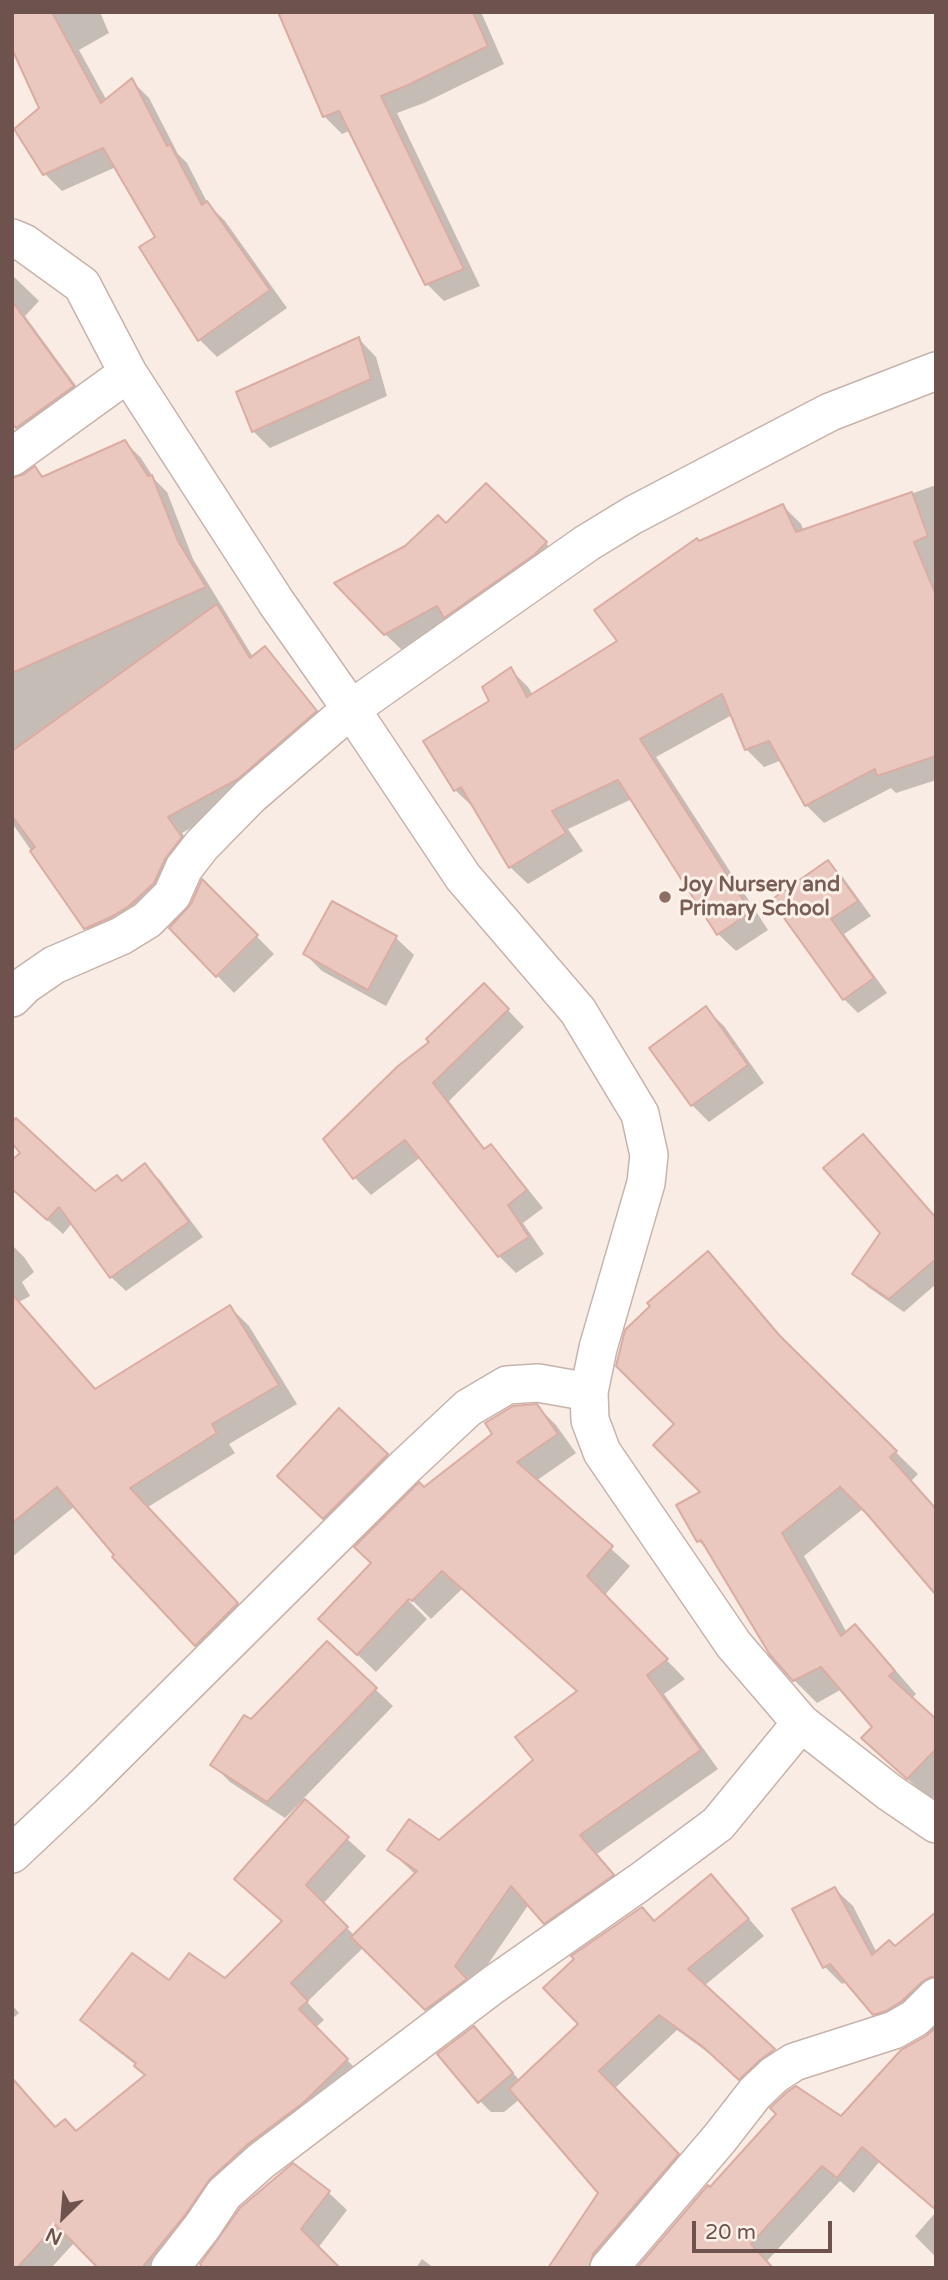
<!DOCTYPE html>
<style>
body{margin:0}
#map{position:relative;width:948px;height:2280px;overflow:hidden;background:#f8ece4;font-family:"Varela Round",sans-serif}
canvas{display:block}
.frame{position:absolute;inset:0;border:14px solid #6d524d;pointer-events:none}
.north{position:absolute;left:28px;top:2182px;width:70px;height:70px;-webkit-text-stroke:5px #fcf1e9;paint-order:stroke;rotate:205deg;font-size:19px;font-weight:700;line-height:28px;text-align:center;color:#6d524d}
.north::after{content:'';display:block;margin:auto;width:24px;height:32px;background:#6d524d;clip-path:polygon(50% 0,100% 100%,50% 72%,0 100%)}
.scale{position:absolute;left:692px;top:2221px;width:140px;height:32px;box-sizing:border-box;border:4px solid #6d524d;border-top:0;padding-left:9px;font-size:21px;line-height:24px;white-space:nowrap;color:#6d524d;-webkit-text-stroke:5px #fcf1e9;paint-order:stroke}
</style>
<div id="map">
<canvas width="948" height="2280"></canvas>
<div class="frame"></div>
<div class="north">N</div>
<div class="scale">20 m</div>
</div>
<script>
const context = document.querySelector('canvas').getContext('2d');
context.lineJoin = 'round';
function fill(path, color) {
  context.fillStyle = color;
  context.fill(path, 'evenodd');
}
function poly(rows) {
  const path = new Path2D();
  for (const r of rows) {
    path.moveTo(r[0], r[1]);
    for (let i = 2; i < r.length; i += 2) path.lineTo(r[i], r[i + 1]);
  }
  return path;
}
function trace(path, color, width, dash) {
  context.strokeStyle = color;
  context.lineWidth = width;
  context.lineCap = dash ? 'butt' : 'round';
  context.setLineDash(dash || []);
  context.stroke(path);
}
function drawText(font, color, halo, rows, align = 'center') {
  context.font = font + ' "Varela Round",sans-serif';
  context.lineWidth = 6;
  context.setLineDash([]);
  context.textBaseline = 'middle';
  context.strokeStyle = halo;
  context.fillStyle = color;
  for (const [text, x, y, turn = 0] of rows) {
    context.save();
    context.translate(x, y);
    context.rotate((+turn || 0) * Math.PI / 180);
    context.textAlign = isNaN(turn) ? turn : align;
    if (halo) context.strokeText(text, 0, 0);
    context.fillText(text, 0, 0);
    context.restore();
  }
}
const shadow = poly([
 [12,12,100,12,109,33,79,50,107,101,132,81,149,98,178,154,187,163,208,204,225,221,287,308,217,357,200,340,157,237,116,167,62,191,45,174,41,109],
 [280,12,481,12,504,64,424,103,397,113,480,286,444,301,427,284,351,130,342,134,324,116],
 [12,275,39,301,25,316,88,402,32,442,12,420],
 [359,339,376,357,387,396,270,448,253,431],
 [125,442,141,458,155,480,167,492,193,559,253,657,264,649,280,664,331,727,253,794,182,833,196,853,101,944,85,928,12,823,12,513,15,480,35,468,45,478],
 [486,485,563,560,403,651,385,634,446,525],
 [936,485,936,780,896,793,891,788,824,823,806,805,782,760,764,767,746,749,732,715,656,757,768,930,736,951,718,934,632,799,568,829,583,851,528,884,510,867,475,807,473,807,455,790,492,701,511,670,528,687,533,695,619,641,699,543,783,506,801,524,804,532],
 [828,862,842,876,871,916,844,934,887,993,858,1013,844,999,773,900],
 [203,882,274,954,234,993,171,928,192,905],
 [333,903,396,938,414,955,386,1006,322,971,305,954],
 [484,985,524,1027,449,1101,486,1150,491,1146,507,1163,543,1208,523,1223,544,1254,516,1273,499,1256,421,1157,371,1195,355,1178,325,1139,432,1043],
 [706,1009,724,1026,764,1083,709,1122,692,1105],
 [22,1154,95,1193,123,1183,145,1166,160,1180,203,1237,126,1291,111,1277,72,1223,63,1234,12,1188],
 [936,1218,936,1284,904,1312,868,1287,854,1274],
 [12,1245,24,1257,34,1272,22,1282,30,1296,19,1302,96,1391,230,1307,249,1326,297,1404,229,1444,235,1453,148,1507,256,1624,215,1664,114,1557,116,1555,75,1506,12,1557],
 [708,1254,730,1276,799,1357,918,1474,911,1481,936,1508,936,1593,864,1508,804,1556,847,1633,855,1627,877,1649,916,1694,911,1699,936,1721,936,1795,931,1800,886,1760,874,1727,842,1689,817,1703,794,1680,711,1554,699,1541,703,1492,677,1424],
 [537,1406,556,1425,576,1453,536,1481,630,1566,604,1596,685,1679,664,1694,718,1769,597,1854,631,1894,564,1941,529,1904,445,2027,364,1947,307,2002,324,2020,315,2028,365,2078,175,2268,100,2268,75,2242,51,2268,12,2268,12,2078,57,2128,77,2132,147,2076,136,2065,101,2038,83,2020,169,1983,225,1980,283,1922,237,1879,303,1804,301,1802,285,1818,230,1782,213,1765,251,1721,375,1689,393,1706,303,1799,366,1856,323,1904,355,1936,416,1875,389,1850,439,1842,535,1761,578,1692,462,1589,431,1619,404,1592,402,1594,427,1619,376,1672,339,1637,373,1563,424,1490],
 [339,1411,404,1472,342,1535,297,1493],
 [711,1876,764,1936,704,1986,790,2067,756,2095,721,2062,677,2030,614,2089,694,2172,612,2268,550,2268,600,2193,520,2099,504,2112,491,2112,473,2094,474,2028,520,2081,580,2024,655,1923],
 [835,1889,853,1906,877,1953,907,1960,936,1993,892,2031,847,1982,842,1984,825,1967],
 [12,2005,19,2013,12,2019],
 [936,2029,936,2210,879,2162,854,2193,840,2181,766,2262,639,2268,710,2189,841,2118],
 [293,2166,329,2193,347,2210,318,2248,338,2268,199,2268,220,2241],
 [936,2212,936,2257,915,2236],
 [422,2259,434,2268,416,2268]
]);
const building = poly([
 [12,12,52,12,101,103,132,78,167,146,170,144,202,205,207,201,270,290,198,341,139,247,155,237,103,148,43,175,14,129,39,108,12,49,12,12],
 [278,12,473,12,488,46,406,86,381,96,464,269,425,285,339,111,323,117,278,12],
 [12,301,74,386,16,428,12,423,12,301],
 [359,337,371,379,252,432,236,392,359,337],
 [125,440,148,476,152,475,178,541,206,587,12,673,12,478,24,474,35,466,42,477,125,440],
 [486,483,547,542,534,555,444,618,437,606,384,635,334,583,405,546,438,515,446,523,486,483],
 [912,492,928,536,914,542,936,595,936,756,877,776,875,769,805,806,769,741,745,750,722,694,640,739,751,912,717,935,618,780,552,811,566,833,509,868,461,787,454,791,423,741,489,701,482,687,511,667,527,697,617,641,594,610,697,538,699,541,783,504,796,532,912,492],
 [217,604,250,658,265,646,317,711,238,779,168,817,182,837,165,859,154,883,129,906,111,917,84,929,30,851,35,847,12,816,12,751,217,604],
 [828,860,858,901,831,919,874,978,843,1000,771,900,828,860],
 [202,879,258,935,216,977,169,928,191,904,202,879],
 [332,901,397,936,368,990,303,954,332,901],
 [484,983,509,1009,433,1083,484,1149,491,1144,527,1190,508,1205,529,1237,498,1257,405,1140,353,1179,323,1139,398,1066,429,1042,426,1039,484,983],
 [706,1006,748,1065,691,1106,649,1048,706,1006],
 [16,1118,95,1191,117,1175,122,1181,145,1163,189,1222,110,1278,59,1207,47,1220,12,1189,12,1160,20,1153,12,1143,12,1122,16,1118],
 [863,1134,936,1218,936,1259,889,1299,852,1274,880,1233,823,1168,863,1134],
 [708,1251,779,1335,897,1451,890,1457,936,1509,936,1595,867,1514,840,1487,782,1533,841,1636,855,1624,895,1671,889,1676,936,1719,936,1749,907,1779,861,1738,872,1727,821,1667,793,1681,770,1655,701,1540,697,1542,676,1505,700,1492,653,1445,674,1424,616,1366,625,1330,650,1306,647,1303,708,1251],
 [12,1294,95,1389,230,1305,279,1385,212,1424,217,1433,130,1488,238,1603,195,1646,112,1557,114,1555,57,1487,12,1523,12,1294],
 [537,1404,558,1434,517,1462,613,1546,587,1576,668,1659,647,1675,701,1750,580,1835,614,1875,544,1924,511,1886,455,1966,467,1979,425,2010,351,1937,417,1871,387,1850,409,1819,439,1840,533,1760,515,1737,577,1691,442,1571,412,1601,409,1599,357,1655,318,1619,371,1563,354,1547,419,1482,424,1487,492,1434,485,1423,513,1406,537,1404],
 [339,1408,388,1454,323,1519,277,1476,339,1408],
 [327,1641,377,1688,267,1802,210,1765,244,1715,251,1719,327,1641],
 [305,1799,349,1837,306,1885,348,1927,291,1983,308,2001,299,2009,348,2059,303,2103,248,2144,210,2179,185,2215,142,2268,98,2268,56,2225,17,2268,12,2268,12,2078,55,2127,65,2119,76,2131,145,2075,134,2066,136,2063,80,2020,132,1953,169,1980,189,1953,225,1978,282,1921,234,1879,305,1799],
 [711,1874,749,1919,688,1969,775,2049,760,2060,739,2080,702,2046,659,2015,599,2071,679,2154,593,2254,589,2268,548,2268,598,2193,509,2089,578,2024,543,1988,574,1959,571,1956,642,1907,654,1921,711,1874],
 [835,1887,872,1955,889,1940,895,1946,936,1912,936,1977,930,1977,922,1982,902,2001,886,2011,873,2015,830,1964,823,1968,792,1909,835,1887],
 [474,2026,513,2073,478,2103,437,2054,474,2026],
 [936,2027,936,2210,862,2147,837,2178,822,2166,751,2244,773,2268,637,2268,708,2185,710,2187,776,2114,770,2108,787,2092,796,2086,841,2116,901,2050,926,2036,936,2027],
 [293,2163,330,2191,301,2229,340,2268,203,2268,200,2264,240,2208,293,2163]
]);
const minor = poly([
 [12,238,24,243,82,285,128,373,276,602,351,709,463,877,578,1011,640,1114,649,1155,646,1183,598,1348,589,1392,590,1420,602,1452,734,1645,801,1723,889,1792,936,1824],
 [12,457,128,373],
 [12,998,25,985,54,965,121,936,147,920,172,895,184,868,202,845,250,796,351,709,587,543,633,515,830,412,936,371],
 [12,1854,81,1789,406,1466,468,1408,507,1385,538,1383,589,1392],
 [170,2268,202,2227,224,2194,261,2161,493,1985,640,1882,718,1824,801,1723],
 [609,2268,720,2138,755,2093,774,2075,794,2062,894,2030,915,2018,936,1997]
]);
const markers = [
 [665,897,7,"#8d6e63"]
];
const educationNames = [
 ["Joy Nursery and",679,885],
 ["Primary School",679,909]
];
fill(shadow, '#0003');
fill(building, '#eac7bf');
trace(building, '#daaca2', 2);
trace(minor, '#c7b3ac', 40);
trace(minor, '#fff', 37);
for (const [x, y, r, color] of markers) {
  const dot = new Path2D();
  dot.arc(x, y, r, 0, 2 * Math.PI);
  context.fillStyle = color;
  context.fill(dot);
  trace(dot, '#fcf1e9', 2.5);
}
drawText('bold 21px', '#785e54', '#fcf1e9', educationNames, 'left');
</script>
